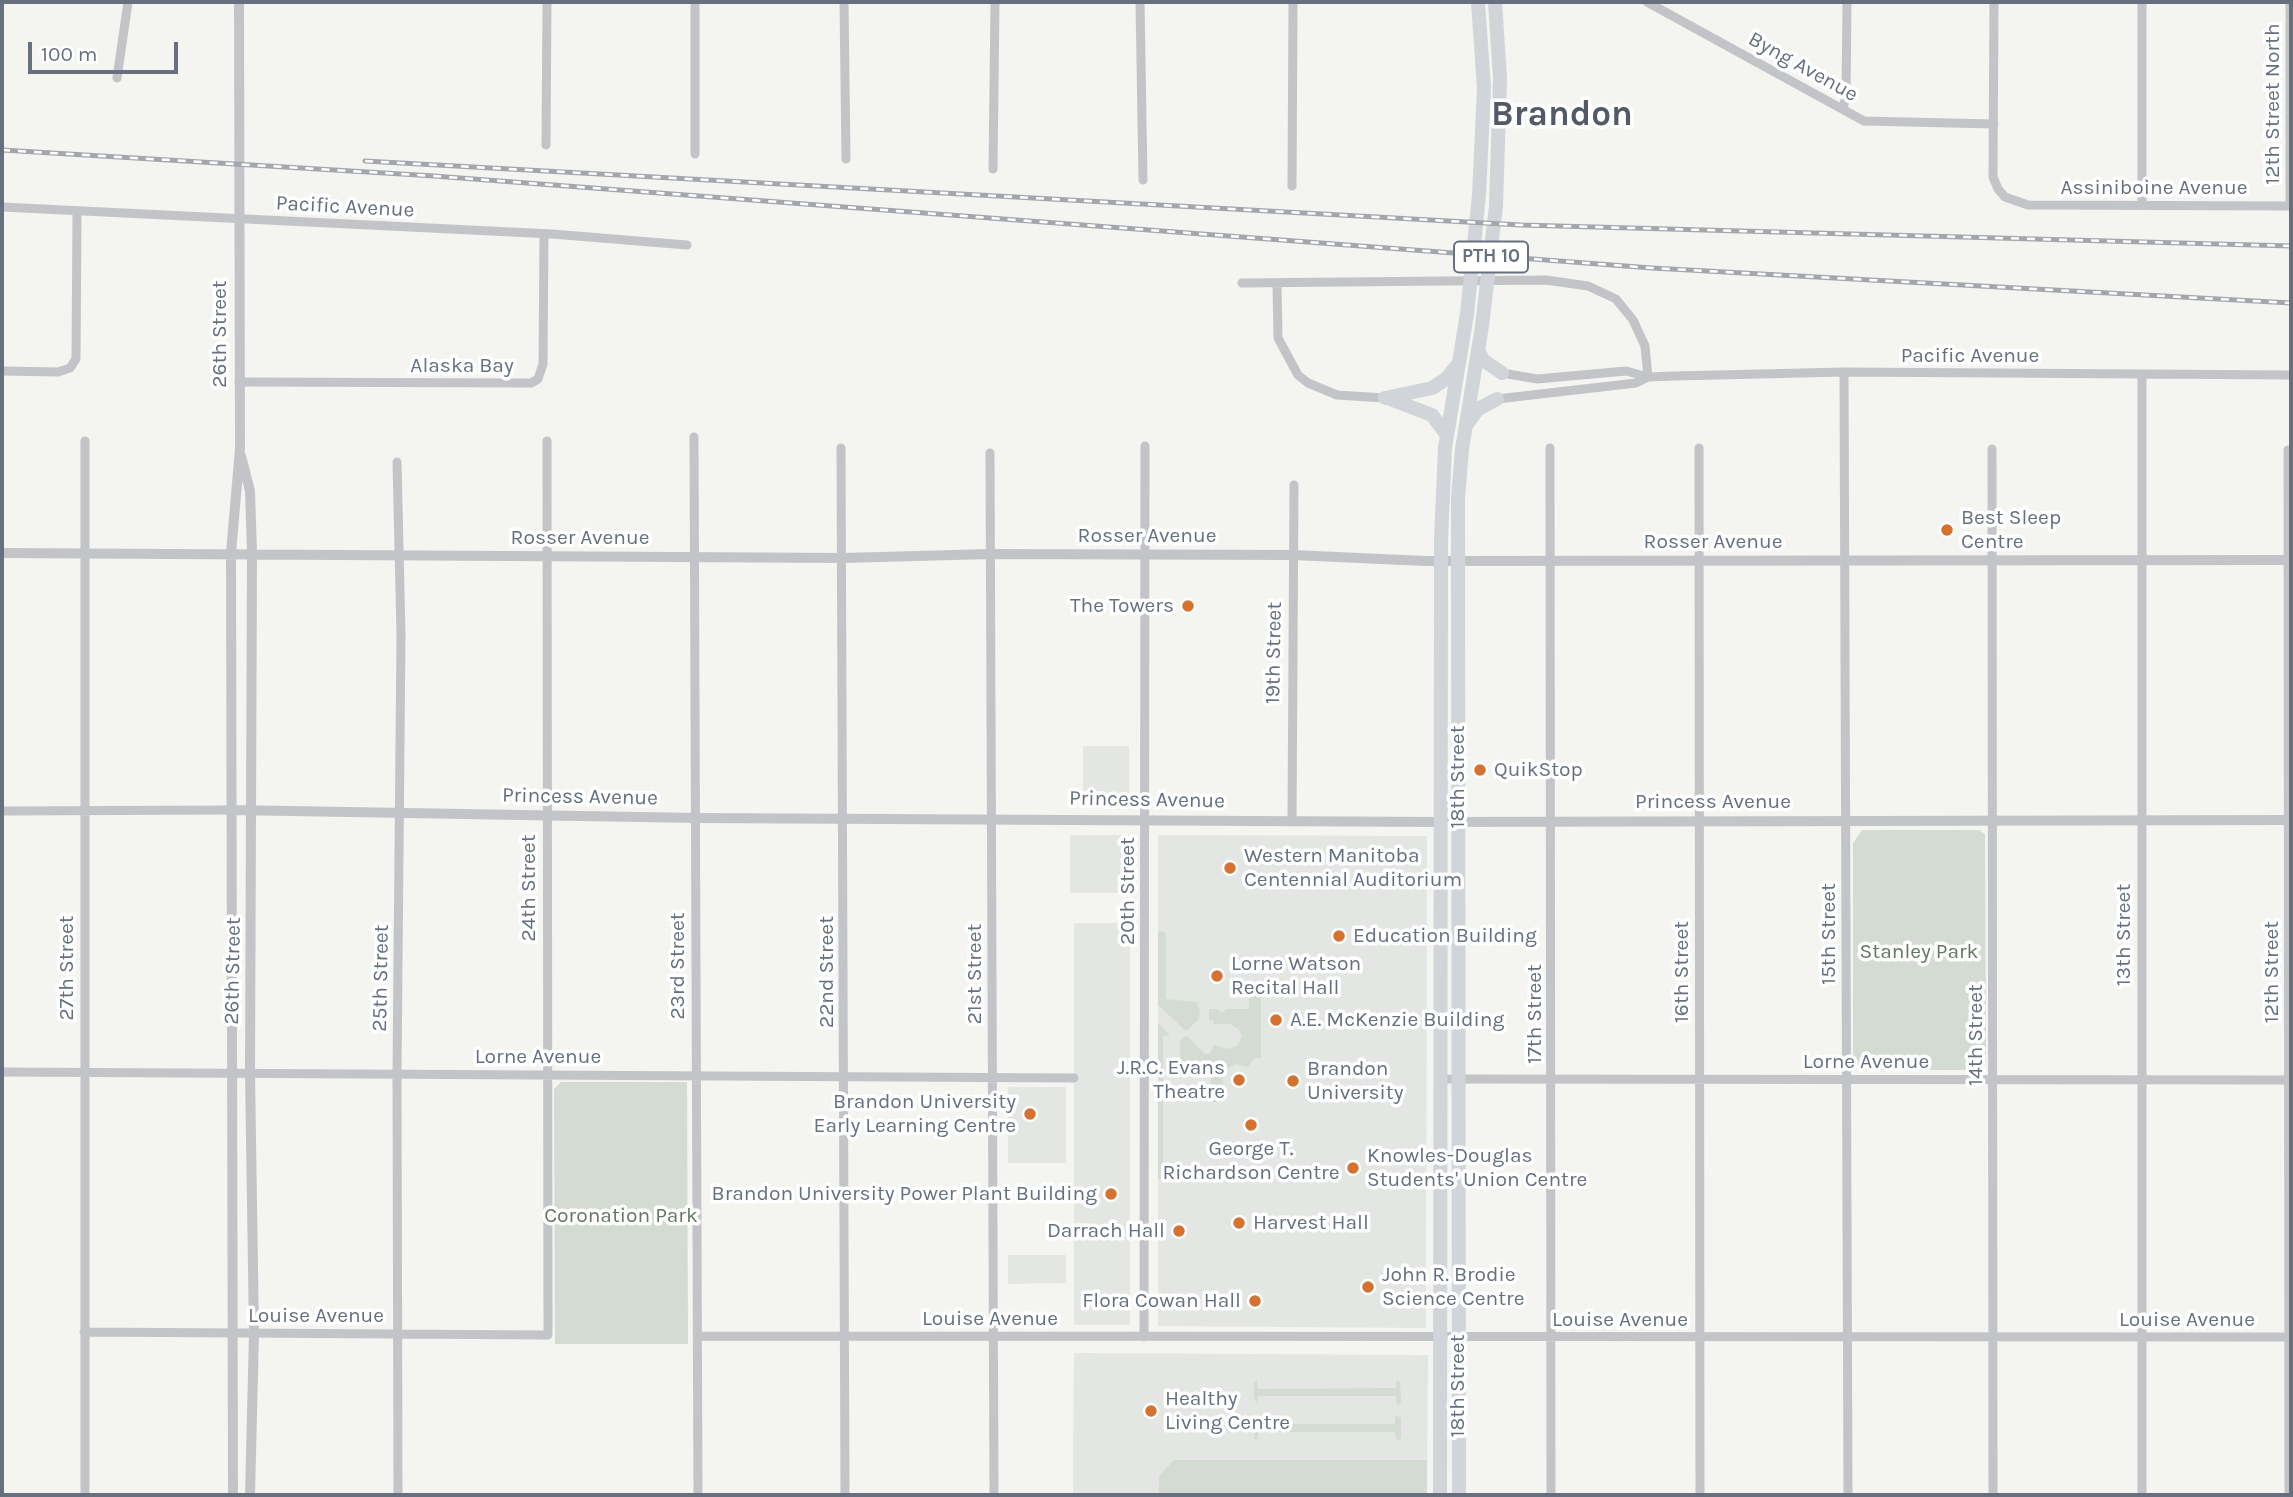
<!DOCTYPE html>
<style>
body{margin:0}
#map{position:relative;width:2293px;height:1497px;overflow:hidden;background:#f4f4f1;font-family:Karla,sans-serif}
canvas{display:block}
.frame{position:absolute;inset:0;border:4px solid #66707f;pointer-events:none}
.scale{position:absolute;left:28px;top:42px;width:150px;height:32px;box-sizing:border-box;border:4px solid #66707f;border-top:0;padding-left:9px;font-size:21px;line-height:24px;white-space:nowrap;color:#66707f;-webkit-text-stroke:5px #fff;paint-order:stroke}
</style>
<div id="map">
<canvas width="2293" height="1497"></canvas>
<div class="frame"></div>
<div class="scale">100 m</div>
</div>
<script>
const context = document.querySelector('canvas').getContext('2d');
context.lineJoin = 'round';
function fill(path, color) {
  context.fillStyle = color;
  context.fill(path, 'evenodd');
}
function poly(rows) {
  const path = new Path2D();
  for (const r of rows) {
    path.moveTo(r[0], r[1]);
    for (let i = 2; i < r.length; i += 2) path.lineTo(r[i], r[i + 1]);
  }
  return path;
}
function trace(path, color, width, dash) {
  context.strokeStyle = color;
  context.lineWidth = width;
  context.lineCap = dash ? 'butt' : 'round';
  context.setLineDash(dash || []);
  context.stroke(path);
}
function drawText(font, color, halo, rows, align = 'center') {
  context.font = font + ' Karla,sans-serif';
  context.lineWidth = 7;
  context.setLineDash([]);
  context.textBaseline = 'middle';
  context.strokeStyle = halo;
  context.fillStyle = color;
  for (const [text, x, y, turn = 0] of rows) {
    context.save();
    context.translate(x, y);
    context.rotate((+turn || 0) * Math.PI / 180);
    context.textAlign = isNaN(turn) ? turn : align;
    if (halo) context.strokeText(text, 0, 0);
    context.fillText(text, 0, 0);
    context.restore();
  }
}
const built = poly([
 [1083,746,1129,746,1129,806,1083,806],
 [1070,835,1129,835,1129,893,1070,893],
 [1158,835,1427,836,1426,1328,1158,1326],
 [1074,923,1130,923,1130,1325,1074,1325],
 [1008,1087,1066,1087,1066,1163,1008,1163],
 [1008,1255,1066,1255,1066,1283,1008,1284],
 [1074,1353,1428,1355,1427,1495,1073,1495]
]);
const green = poly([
 [1862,830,1979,830,1985,834,1986,1063,1982,1070,1863,1070,1853,1061,1853,843],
 [1158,931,1165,932,1166,936,1166,999,1197,1002,1200,1012,1199,1019,1186,1031,1158,1005],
 [1249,990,1261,990,1261,1058,1254,1058,1248,1067,1236,1064,1227,1068,1222,1080,1225,1089,1216,1096,1216,1102,1211,1102,1211,1067,1180,1067,1180,1041,1186,1035,1205,1054,1210,1054,1214,1045,1227,1049,1237,1046,1242,1037,1239,1029,1230,1024,1214,1024,1213,1020,1209,1020,1209,1009,1218,1009,1222,1013,1226,1009,1249,1009],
 [1158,1023,1170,1035,1163,1036,1163,1179,1158,1179],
 [561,1082,687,1082,688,1344,555,1344,554,1089],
 [1257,1380,1258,1389,1396,1388,1397,1380,1400,1382,1401,1403,1397,1405,1396,1396,1258,1396,1257,1403,1254,1397,1254,1383],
 [1395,1415,1401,1418,1401,1438,1397,1441,1395,1432,1258,1432,1257,1441,1254,1438,1256,1418,1258,1424,1395,1424],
 [1174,1460,1427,1460,1427,1495,1159,1495,1159,1476]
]);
const minor = poly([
 [844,2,846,159],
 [1140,2,1143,180],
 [1647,2,1864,121,1994,124],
 [1994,2,1993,177,1998,189,2005,197,2028,205,2291,206],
 [2142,2,2142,205],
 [117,78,128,2],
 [1843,109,1846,95,1847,2],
 [546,145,547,2],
 [695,154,695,2],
 [993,169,995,2],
 [1292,186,1293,2],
 [2290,206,2290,2],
 [2,207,552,234,687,245],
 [1242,283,1546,280,1588,286,1616,299,1633,320,1645,346,1648,377],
 [1277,285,1278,338,1298,375,1308,383,1337,395,1385,398],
 [2,371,58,372,70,368,76,359,77,212],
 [1844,372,1848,1495],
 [1502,373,1537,379,1626,371,1648,377],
 [239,382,531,383,538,379,543,364,544,234],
 [1497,399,1636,383,1648,377,1675,376,1844,372,2291,375],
 [694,437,698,1495],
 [841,448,845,1495],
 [1550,448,1551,1495],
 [1699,448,1700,1495],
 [1992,449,1993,1495],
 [2288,450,2289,1495],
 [990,453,994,1495],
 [397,462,401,634,397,1073,398,1495],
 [2,811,232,810],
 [1292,821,1294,485],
 [2,1072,1074,1078],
 [1441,1079,2291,1080],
 [84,1332,548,1335,547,441],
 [697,1336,2291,1337],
 [1144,1337,1145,446],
 [85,1495,85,441],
 [2142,1495,2142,374]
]);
const tertiary = poly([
 [241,456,250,491,252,553,250,1073,254,1333,250,1495],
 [2,553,843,558,990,554,1293,555,1425,561,2291,560],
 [232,810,696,818,1440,822,2291,820],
 [233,1495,231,553,240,449,239,2]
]);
const primary = poly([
 [1478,350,1483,360,1502,373],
 [1385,398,1432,388,1446,379,1458,364],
 [1390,399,1432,415,1447,435],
 [1468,423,1478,409,1497,399],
 [1440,1495,1441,540,1445,448,1467,314,1479,195,1484,88,1478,2],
 [1459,1495,1458,498,1462,449,1482,326,1496,206,1500,78,1495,2]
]);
const rail = poly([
 [2,150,434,176,1652,268,2291,303],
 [365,161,1521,225,2291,246]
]);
const markers = [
 [1947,530,7,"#d57230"],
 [1188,606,7,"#d57230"],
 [1480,770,7,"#d57230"],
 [1230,868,7,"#d57230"],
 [1339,936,7,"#d57230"],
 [1217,976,7,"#d57230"],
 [1276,1020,7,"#d57230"],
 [1239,1080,7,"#d57230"],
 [1293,1081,7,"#d57230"],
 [1030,1114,7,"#d57230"],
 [1251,1125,7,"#d57230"],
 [1353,1168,7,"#d57230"],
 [1111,1194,7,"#d57230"],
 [1239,1223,7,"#d57230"],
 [1179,1231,7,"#d57230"],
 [1368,1287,7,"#d57230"],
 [1255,1301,7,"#d57230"],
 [1151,1411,7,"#d57230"]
];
const shields = [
 [1491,257,74]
];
const shieldNames = [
 ["PTH 10",1491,257]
];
const streetNames = [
 ["Byng Avenue",1803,67,29],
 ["12th Street North",2273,104,-90],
 ["Assiniboine Avenue",2154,188],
 ["Pacific Avenue",345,207,3],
 ["26th Street",220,334,-90],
 ["Pacific Avenue",1970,356],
 ["Alaska Bay",462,366],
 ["Rosser Avenue",1147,536],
 ["Rosser Avenue",580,538],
 ["Rosser Avenue",1713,542],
 ["19th Street",1274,653,-89],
 ["18th Street",1458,777,-90],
 ["Princess Avenue",580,797,1],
 ["Princess Avenue",1147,800,1],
 ["Princess Avenue",1713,802],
 ["24th Street",529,888,-90],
 ["20th Street",1128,891,-90],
 ["15th Street",1829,934,-90],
 ["13th Street",2124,935,-90],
 ["23rd Street",678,966,-90],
 ["27th Street",67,968,-90],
 ["26th Street",233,971,-89],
 ["22nd Street",827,972,-90],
 ["16th Street",1682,972,-90],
 ["12th Street",2272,972,-90],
 ["21st Street",975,974,-90],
 ["25th Street",381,978,-89],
 ["17th Street",1535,1014,-90],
 ["14th Street",1976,1035,-90],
 ["Lorne Avenue",538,1057],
 ["Lorne Avenue",1866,1062],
 ["Louise Avenue",316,1316],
 ["Louise Avenue",990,1319],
 ["Louise Avenue",1620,1320],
 ["Louise Avenue",2187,1320],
 ["18th Street",1458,1386,-90]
];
const poiNames = [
 ["Best Sleep",1961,518],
 ["Centre",1961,542],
 ["The Towers",1174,606,"right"],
 ["QuikStop",1494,770],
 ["Western Manitoba",1244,856],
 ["Centennial Auditorium",1244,880],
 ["Education Building",1353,936],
 ["Lorne Watson",1231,964],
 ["Recital Hall",1231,988],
 ["A.E. McKenzie Building",1290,1020],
 ["J.R.C. Evans",1225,1068,"right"],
 ["Theatre",1225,1092,"right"],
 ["Brandon",1307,1069],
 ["University",1307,1093],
 ["Brandon University",1016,1102,"right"],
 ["Early Learning Centre",1016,1126,"right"],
 ["George T.",1251,1149,"center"],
 ["Richardson Centre",1251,1173,"center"],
 ["Knowles-Douglas",1367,1156],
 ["Students' Union Centre",1367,1180],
 ["Brandon University Power Plant Building",1097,1194,"right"],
 ["Harvest Hall",1253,1223],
 ["Darrach Hall",1165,1231,"right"],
 ["John R. Brodie",1382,1275],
 ["Science Centre",1382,1299],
 ["Flora Cowan Hall",1241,1301,"right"],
 ["Healthy",1165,1399],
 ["Living Centre",1165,1423]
];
const parkNames = [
 ["Stanley Park",1919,952],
 ["Coronation Park",621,1216]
];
const townNames = [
 ["Brandon",1562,115]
];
fill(built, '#e4e6e4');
fill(green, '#d4dbd2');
trace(minor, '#c2c4c8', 9);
trace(tertiary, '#c2c4c8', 10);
trace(primary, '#d1d4d9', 14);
trace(rail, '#a3a6ac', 5);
trace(rail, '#fff', 2.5, [8]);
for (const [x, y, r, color] of markers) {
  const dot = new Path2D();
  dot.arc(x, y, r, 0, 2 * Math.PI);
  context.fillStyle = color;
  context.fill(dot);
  trace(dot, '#fff', 2.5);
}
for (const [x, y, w] of shields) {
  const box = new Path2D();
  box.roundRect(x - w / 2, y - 15.5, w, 31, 5);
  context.fillStyle = '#fff';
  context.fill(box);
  trace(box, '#66707f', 2);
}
drawText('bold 19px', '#66707f', null, shieldNames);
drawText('21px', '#66707f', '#fff', streetNames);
drawText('21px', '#66707f', '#fff', poiNames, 'left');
drawText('21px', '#647764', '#fff', parkNames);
drawText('bold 35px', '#535a65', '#fff', townNames);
</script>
